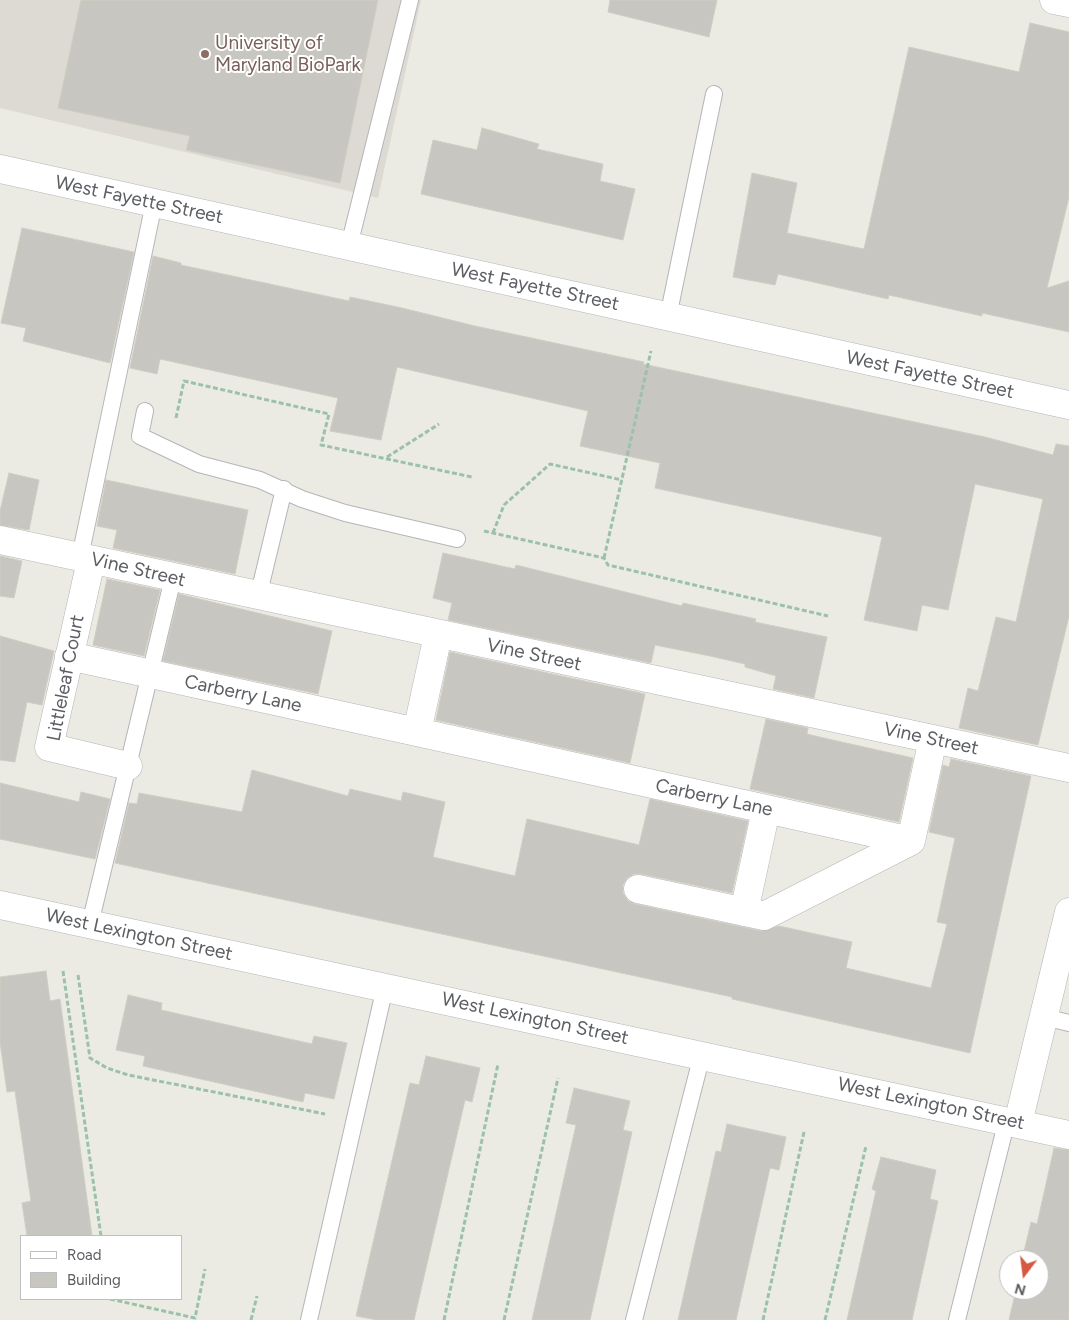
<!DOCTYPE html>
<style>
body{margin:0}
#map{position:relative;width:1069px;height:1320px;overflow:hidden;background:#ecebe3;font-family:Figtree,sans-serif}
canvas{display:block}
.legend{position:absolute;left:20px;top:1235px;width:162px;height:65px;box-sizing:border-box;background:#fff;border:1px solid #bdbfc0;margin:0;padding:6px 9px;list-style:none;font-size:15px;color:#5b5e62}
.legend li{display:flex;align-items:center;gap:10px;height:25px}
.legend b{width:25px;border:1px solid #bdbfc0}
.north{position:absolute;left:999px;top:1250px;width:50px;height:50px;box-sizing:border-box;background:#fff;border:1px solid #bdbfc0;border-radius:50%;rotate:195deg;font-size:14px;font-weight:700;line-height:20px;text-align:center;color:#5b5e62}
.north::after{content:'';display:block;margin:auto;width:18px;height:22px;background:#d55a41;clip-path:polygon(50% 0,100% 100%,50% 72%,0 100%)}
</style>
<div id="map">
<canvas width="1069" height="1320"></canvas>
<ul class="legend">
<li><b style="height:6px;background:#fff"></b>Road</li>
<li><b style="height:14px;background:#c8c6c0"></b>Building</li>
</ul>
<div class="north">N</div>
</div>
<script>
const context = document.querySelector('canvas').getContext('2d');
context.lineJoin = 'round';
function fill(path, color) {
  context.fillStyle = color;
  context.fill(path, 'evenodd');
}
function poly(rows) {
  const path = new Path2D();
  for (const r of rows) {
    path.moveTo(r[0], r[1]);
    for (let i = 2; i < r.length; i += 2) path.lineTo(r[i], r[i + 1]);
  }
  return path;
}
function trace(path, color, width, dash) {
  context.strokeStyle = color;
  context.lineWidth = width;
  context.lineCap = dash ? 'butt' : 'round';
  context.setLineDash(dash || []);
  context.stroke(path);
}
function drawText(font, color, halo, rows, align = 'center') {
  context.font = font + ' Figtree,sans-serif';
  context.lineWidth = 4;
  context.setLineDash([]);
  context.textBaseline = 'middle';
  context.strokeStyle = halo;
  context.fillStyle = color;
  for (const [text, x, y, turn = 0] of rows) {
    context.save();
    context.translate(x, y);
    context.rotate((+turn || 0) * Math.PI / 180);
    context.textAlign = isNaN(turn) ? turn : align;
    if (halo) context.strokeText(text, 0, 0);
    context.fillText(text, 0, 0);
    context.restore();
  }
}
const education = poly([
 [0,0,421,0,378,198,0,108]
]);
const building = poly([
 [81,0,378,0,340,183,186,150,190,136,58,108,81,0],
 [610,0,717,0,709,37,608,12,610,0],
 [1030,23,1069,32,1069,197,1047,288,1069,281,1069,332,982,313,982,316,889,295,888,299,778,274,775,285,733,277,752,173,797,183,787,233,864,249,909,47,1019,72,1030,23],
 [482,128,539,144,537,149,603,164,600,181,635,189,623,240,421,194,433,140,477,150,482,128],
 [22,228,134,252,110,363,23,341,26,328,1,323,22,228],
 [153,256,181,263,181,265,349,301,350,297,402,308,475,326,644,362,643,364,985,437,1053,455,1056,444,1069,446,1069,616,1038,745,959,728,968,688,978,691,996,617,1016,622,1043,499,975,484,948,610,922,605,917,631,864,620,882,537,655,488,660,463,580,446,588,411,397,367,381,440,330,431,338,398,160,359,157,374,130,368,153,256],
 [9,473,39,480,29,530,0,525,0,511,9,473],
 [106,480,248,510,235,574,113,548,117,530,97,526,106,480],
 [443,553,515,569,516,565,682,606,683,603,756,619,755,622,827,637,814,698,773,689,776,676,745,667,745,664,710,656,655,645,651,663,448,620,452,603,433,598,443,553],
 [0,556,22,561,14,598,0,596,0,556],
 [107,579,160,590,144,656,93,645,107,579],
 [179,594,332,631,318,694,163,661,179,594],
 [0,636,54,651,42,705,27,702,15,762,0,760,0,636],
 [450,652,645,694,630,763,436,720,450,652],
 [766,719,808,728,807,734,815,736,913,758,899,822,750,789,766,719],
 [951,759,1031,776,970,1053,732,999,732,997,115,863,129,803,137,804,139,793,242,812,252,770,348,796,350,789,401,801,403,792,445,802,433,857,515,876,527,819,639,845,650,799,748,821,732,893,641,874,634,874,627,878,623,885,623,893,628,901,635,904,761,931,779,926,852,942,846,968,931,988,947,924,937,922,955,838,929,832,943,765,949,767,951,759],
 [0,783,79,802,81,792,110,799,95,859,0,839,0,783],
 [46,971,50,1001,60,999,92,1236,27,1236,22,1203,31,1201,15,1091,7,1092,0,1042,0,977,46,971],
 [128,995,162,1003,161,1010,312,1044,314,1036,347,1043,334,1099,305,1093,303,1102,143,1066,145,1056,116,1050,128,995],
 [426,1056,480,1068,472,1102,465,1100,414,1320,377,1320,356,1316,410,1083,419,1085,426,1056],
 [574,1088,630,1101,623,1130,632,1132,590,1320,532,1320,576,1125,566,1123,574,1088],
 [727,1124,786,1137,779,1170,770,1168,736,1320,678,1320,716,1151,721,1152,727,1124],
 [1054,1148,1069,1150,1069,1320,1009,1320,1016,1290,1039,1290,1039,1260,1022,1260,1031,1222,1037,1224,1054,1148],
 [881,1157,936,1170,930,1199,938,1201,912,1320,847,1320,876,1191,872,1189,881,1157]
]);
const path = poly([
 [176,418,184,381,329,414,321,445,472,477],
 [387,457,439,424],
 [484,531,604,558,608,565,828,616],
 [493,533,504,505,550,464,622,480],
 [604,558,651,351],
 [63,971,101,1236],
 [78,975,90,1058,107,1068,128,1075,325,1114],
 [110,1299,195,1318,205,1269],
 [251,1320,257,1296],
 [444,1320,498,1064],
 [504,1320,558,1078],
 [763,1320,804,1132],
 [825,1320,866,1146]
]);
const lane = poly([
 [349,246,410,0],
 [668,317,714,94],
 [145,411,140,436,199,464,260,480,302,499,345,513,457,539],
 [80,557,154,203],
 [258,597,284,489],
 [90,924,173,578],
 [1044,1017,1069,1023],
 [309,1320,385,987],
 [634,1320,702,1055],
 [957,1320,1007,1120]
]);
const street = poly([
 [1054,0,1069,3],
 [0,540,1069,768],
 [91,561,49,747,128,766],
 [438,635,417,732,911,841,933,739],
 [69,656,417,732],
 [638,889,764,916,911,841],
 [744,912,766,810],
 [1018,1123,1069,912]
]);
const secondary = poly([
 [0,169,1069,405],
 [0,905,1069,1135]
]);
const markers = [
 [205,54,5,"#8d6e63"]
];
const educationNames = [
 ["University of",215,43],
 ["Maryland BioPark",215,65]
];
const streetNames = [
 ["West Fayette Street",139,200,12],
 ["West Fayette Street",535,287,12],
 ["West Fayette Street",930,375,12],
 ["Vine Street",138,570,13],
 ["Vine Street",534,655,12],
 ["Littleleaf Court",66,678,-79],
 ["Carberry Lane",243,694,12],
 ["Vine Street",931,739,12],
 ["Carberry Lane",714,798,12],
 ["West Lexington Street",139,935,12],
 ["West Lexington Street",535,1019,12],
 ["West Lexington Street",931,1104,12]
];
fill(education, '#dcdad2');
fill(building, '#c8c6c0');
trace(building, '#d0cdc2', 1);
trace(lane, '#b4b5b9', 18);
trace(street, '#b4b5b9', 29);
trace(secondary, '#b2b5b9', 29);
trace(path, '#9cc1aa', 3, [5, 2.5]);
trace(lane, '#fff', 16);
trace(street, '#fff', 28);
trace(secondary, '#fff', 28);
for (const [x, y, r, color] of markers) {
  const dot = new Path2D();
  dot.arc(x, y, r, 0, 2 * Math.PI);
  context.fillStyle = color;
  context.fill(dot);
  trace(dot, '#fff', 2);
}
drawText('19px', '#785e54', '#fff', educationNames, 'left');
drawText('19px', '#5b5e62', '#fff', streetNames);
</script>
